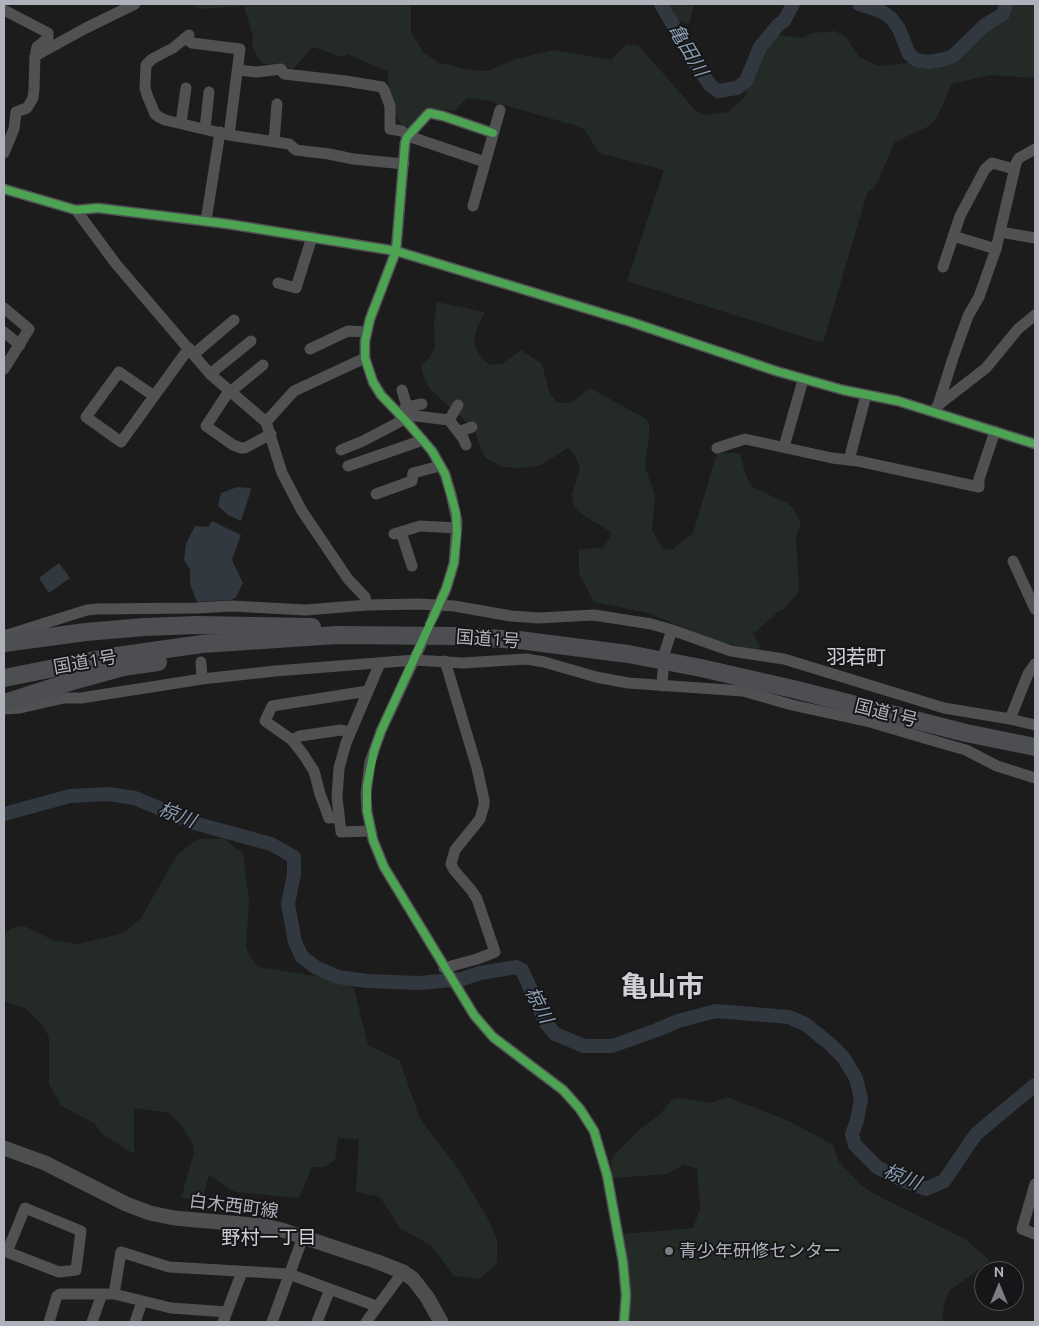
<!DOCTYPE html>
<meta charset="utf-8">
<style>
body{margin:0}
#map{position:relative;width:1039px;height:1326px;overflow:hidden;background:#1c1c1c;font-family:Ubuntu,sans-serif}
canvas{display:block}
.frame{position:absolute;inset:0;border:5px solid #afb2bb;pointer-events:none}
.north{position:absolute;left:974px;top:1261px;width:50px;height:50px;box-sizing:border-box;background:#161618;border:1px solid #535459;border-radius:50%;rotate:0deg;font-size:14px;font-weight:700;line-height:20px;text-align:center;color:#afb2bb}
.north::after{content:'';display:block;margin:auto;width:18px;height:22px;background:#7c7e83;clip-path:polygon(50% 0,100% 100%,50% 72%,0 100%)}
</style>
<div id="map">
<canvas width="1039" height="1326"></canvas>
<div class="frame"></div>
<div class="north">N</div>
</div>
<script>
const context = document.querySelector('canvas').getContext('2d');
context.lineJoin = 'round';
function fill(path, color) {
  context.fillStyle = color;
  context.fill(path, 'evenodd');
}
function poly(rows) {
  const path = new Path2D();
  for (const r of rows) {
    path.moveTo(r[0], r[1]);
    for (let i = 2; i < r.length; i += 2) path.lineTo(r[i], r[i + 1]);
  }
  return path;
}
function trace(path, color, width, dash) {
  context.strokeStyle = color;
  context.lineWidth = width;
  context.lineCap = dash ? 'butt' : 'round';
  context.setLineDash(dash || []);
  context.stroke(path);
}
function drawText(font, color, halo, rows, align = 'center') {
  context.font = font + ' Ubuntu,"Noto Sans JP",sans-serif';
  context.lineWidth = 4;
  context.setLineDash([]);
  context.textBaseline = 'middle';
  context.strokeStyle = halo;
  context.fillStyle = color;
  for (const [text, x, y, turn = 0] of rows) {
    context.save();
    context.translate(x, y);
    context.rotate((+turn || 0) * Math.PI / 180);
    context.textAlign = isNaN(turn) ? turn : align;
    if (halo) context.strokeText(text, 0, 0);
    context.fillText(text, 0, 0);
    context.restore();
  }
}
const green = poly([
 [192,4,411,4,411,32,423,52,439,63,470,70,488,71,516,59,554,50,611,60,627,44,639,46,696,111,705,115,728,112,745,97,759,51,777,35,801,38,812,33,835,31,846,37,859,57,879,66,938,60,997,16,1003,4,1035,4,1035,78,990,75,952,84,937,117,929,126,895,142,876,185,867,193,823,343,627,281,664,170,599,153,585,130,574,125,489,101,467,98,454,111,432,108,409,127,402,125,392,110,387,71,347,54,342,57,313,47,293,69,262,63,252,47,253,36,244,6,200,9],
 [669,4,694,4,689,24,678,20],
 [437,302,485,312,476,330,474,342,478,353,486,362,491,365,502,364,521,350,542,364,550,394,558,403,571,403,590,388,646,419,649,424,649,437,645,467,655,495,652,531,662,547,667,550,673,549,693,533,717,453,740,453,746,476,752,487,787,503,792,507,801,522,796,539,799,588,797,594,785,608,779,611,753,634,760,646,757,650,714,640,648,613,594,602,579,573,579,549,603,548,610,538,611,532,583,515,574,506,572,494,580,469,576,457,568,448,541,465,521,468,502,467,486,458,482,453,475,430,430,389,424,378,421,366,429,358,435,347,434,322],
 [198,839,224,839,243,853,249,901,246,948,251,958,258,967,346,981,354,988,368,1045,400,1061,420,1119,457,1167,488,1219,497,1240,497,1263,480,1279,454,1276,432,1246,401,1229,380,1197,356,1192,359,1139,338,1138,335,1160,324,1167,312,1167,299,1198,235,1192,209,1175,202,1200,181,1198,194,1153,192,1142,179,1123,170,1113,134,1108,134,1154,102,1134,95,1124,61,1105,49,1084,49,1037,43,1026,25,1008,4,1001,4,935,12,928,24,926,55,941,78,944,124,933,141,918,177,855],
 [727,1097,791,1122,833,1145,839,1162,862,1186,882,1198,965,1239,990,1261,949,1291,944,1305,942,1322,629,1322,629,1272,624,1234,693,1228,700,1209,697,1169,684,1164,668,1174,613,1178,611,1161,615,1154,636,1133,661,1113,672,1100,677,1098,710,1103]
]);
const water = poly([
 [237,487,250,488,251,490,241,521,228,515,218,506,221,493],
 [212,521,241,535,232,560,243,583,236,597,231,600,197,602,190,584,190,569,184,560,186,544,195,526,208,527],
 [59,563,70,578,49,593,39,578]
]);
const river = poly([
 [661,4,695,63,710,85,718,91,737,88,746,81,760,47,779,24,784,21,793,4],
 [859,4,881,11,891,18,899,29,909,54,916,60,929,62,945,59,953,56,985,25,1003,14,1006,4],
 [4,814,70,796,108,794,135,798,194,823,271,844,294,857,294,874,288,904,295,942,302,957,317,968,338,977,367,981,419,983,462,979,480,973,516,967,522,970,546,1023,555,1034,584,1046,612,1046,657,1030,678,1021,716,1011,789,1017,805,1024,830,1044,843,1057,856,1078,861,1099,857,1120,852,1134,855,1145,877,1167,904,1181,926,1189,944,1181,976,1134,1035,1085]
]);
const minorTunnel = poly([
 [422,641,434,615]
]);
const minor = poly([
 [4,10,48,33,48,38,37,47,36,51],
 [189,35,173,48,152,59,146,65,145,88,147,95,155,114,159,117,165,120,229,135,289,144,296,150,329,154,353,159,404,164],
 [185,38,192,43,240,49,229,135],
 [238,70,257,72,281,69,284,74,346,81,382,87,384,90,390,106,390,129,402,131,408,136,485,162],
 [181,123,186,88],
 [205,128,209,92],
 [274,141,277,104],
 [4,153,14,129,16,112,27,108,33,98,34,89,35,56,86,28,135,4],
 [4,189,76,210,98,208,228,224,396,251,631,322,776,371,843,390,898,401,1035,444],
 [473,206,500,110],
 [76,210,116,264,210,374,266,422,282,473,302,511,348,579,365,597,367,605],
 [206,221,220,132],
 [1000,232,1035,238],
 [953,236,996,249],
 [943,267,960,216,985,169,992,163,1014,169],
 [278,283,296,288,312,237],
 [4,308,29,329,4,369],
 [4,332,20,345],
 [310,349,348,331,367,332],
 [194,354,234,320],
 [210,374,251,341],
 [229,391,206,426,233,445,241,448,245,448,271,434],
 [230,392,263,365],
 [154,396,119,372,86,417,121,442,189,348],
 [937,406,986,368,1018,329,1035,315],
 [407,407,422,404],
 [936,412,953,358,968,316,979,297,996,249,1016,163,1019,158,1035,149],
 [399,414,449,420,463,438,466,445],
 [399,414,407,407,402,390],
 [449,420,458,405],
 [266,422,294,391,365,358],
 [458,432,472,427],
 [784,447,803,380],
 [717,448,745,439,832,458,858,461,979,487,979,479,995,431],
 [341,450,363,441,405,419],
 [849,460,866,395],
 [348,466,423,440],
 [376,494,412,481,413,473,440,466],
 [401,532,412,566],
 [394,534,420,526,457,528],
 [1013,561,1035,609],
 [434,615,446,589,454,563,457,521,451,494,445,474,432,451,407,422,381,395,373,382,365,358,365,341,370,319,396,251,405,143,407,137,429,113,443,116,493,133],
 [4,636,87,610,97,609,196,608,232,606,306,610,367,605,418,604,454,606,511,616,538,618,594,615,651,624,672,630,731,651,784,659,944,708,1010,719,1035,725],
 [421,645,381,731,370,762,366,794,367,811,373,840,384,867,474,1015,493,1037,563,1090,580,1109,594,1131,607,1175,623,1262,626,1295,624,1322],
 [665,651,672,630],
 [201,662,202,679],
 [662,686,663,671],
 [4,709,20,708,64,698,81,698,202,679,275,671,415,660,463,663,526,659,544,662,596,677,628,683,743,691,792,705,870,722,938,742,966,750,997,766,1035,778],
 [1010,719,1028,674,1035,664],
 [292,740,300,736,341,730,350,732],
 [339,817,329,818,320,794,314,771,303,754,292,740,265,721,272,706,368,691],
 [370,831,341,832,337,797,339,768,346,743,380,663],
 [444,968,477,959,495,952,477,899,472,891,454,870,451,864,455,850,480,819,484,805,484,800,477,768,445,661],
 [1035,1184,1022,1229,1035,1234],
 [25,1208,81,1231,76,1270,59,1272,7,1252,25,1208],
 [114,1294,121,1252,169,1267,289,1274,376,1306],
 [49,1322,57,1296,60,1294,114,1294,171,1308,227,1312],
 [92,1322,102,1294],
 [135,1322,142,1302],
 [223,1322,242,1272],
 [272,1322,303,1237],
 [317,1322,330,1289],
 [366,1322,403,1272]
]);
const major = poly([
 [4,1148,45,1163,126,1204,150,1213,174,1218,264,1226,282,1230,378,1262,403,1272,413,1279,427,1297,441,1322]
]);
const highway = poly([
 [4,643,86,632,144,627,197,625,312,627],
 [4,678,110,657,202,644,337,635,455,636,519,640,628,654,701,668,793,689,966,733,1035,747],
 [4,703,76,680,123,667,158,662]
]);
const cycleway = poly([
 [493,133,443,116,429,113,407,137,405,143,396,251,370,319,365,341,365,358,373,382,381,395,407,422,432,451,445,474,456,513,457,533,454,563,446,589,381,731,374,751,367,786,367,811,373,840,384,867,474,1015,493,1037,563,1090,580,1109,594,1131,607,1175,623,1262,626,1295,624,1322],
 [4,189,76,210,98,208,228,224,396,251,631,322,776,371,843,390,898,401,1035,444]
]);
const markers = [
 [669,1251,5,"#7c7e83"]
];
const streetNames = [
 ["国道1号",488,639,4],
 ["国道1号",85,662,-10],
 ["国道1号",886,713,14],
 ["白木西町線",234,1206,7]
];
const poiNames = [
 ["青少年研修センター",679,1251]
];
const waterNames = [
 ["亀田川",688,50,59],
 ["椋川",177,815,21],
 ["椋川",539,1005,63],
 ["椋川",902,1177,22]
];
const neighbourhoodNames = [
 ["野村一丁目",269,1238]
];
const quarterNames = [
 ["羽若町",856,657]
];
const townNames = [
 ["亀山市",662,987]
];
fill(green, '#242b26');
fill(water, '#32383f');
trace(river, '#32383f', 14);
trace(minorTunnel, '#393a3c', 11, [11, 5.5]);
trace(minor, '#515154', 11);
trace(major, '#4d4e50', 15);
trace(highway, '#4d4e51', 18);
trace(cycleway, '#4ca352', 8);
for (const [x, y, r, color] of markers) {
  const dot = new Path2D();
  dot.arc(x, y, r, 0, 2 * Math.PI);
  context.fillStyle = color;
  context.fill(dot);
  trace(dot, '#161618', 2);
}
drawText('18px', '#afb2bb', '#161618', streetNames);
drawText('18px', '#afb2bb', '#161618', poiNames, 'left');
drawText('italic 19px', '#8a9cb2', '#161618', waterNames);
drawText('19px', '#cfd1d7', '#161618', neighbourhoodNames);
drawText('20px', '#cfd1d7', '#161618', quarterNames);
drawText('bold 28px', '#cfd1d7', '#161618', townNames);
</script>
